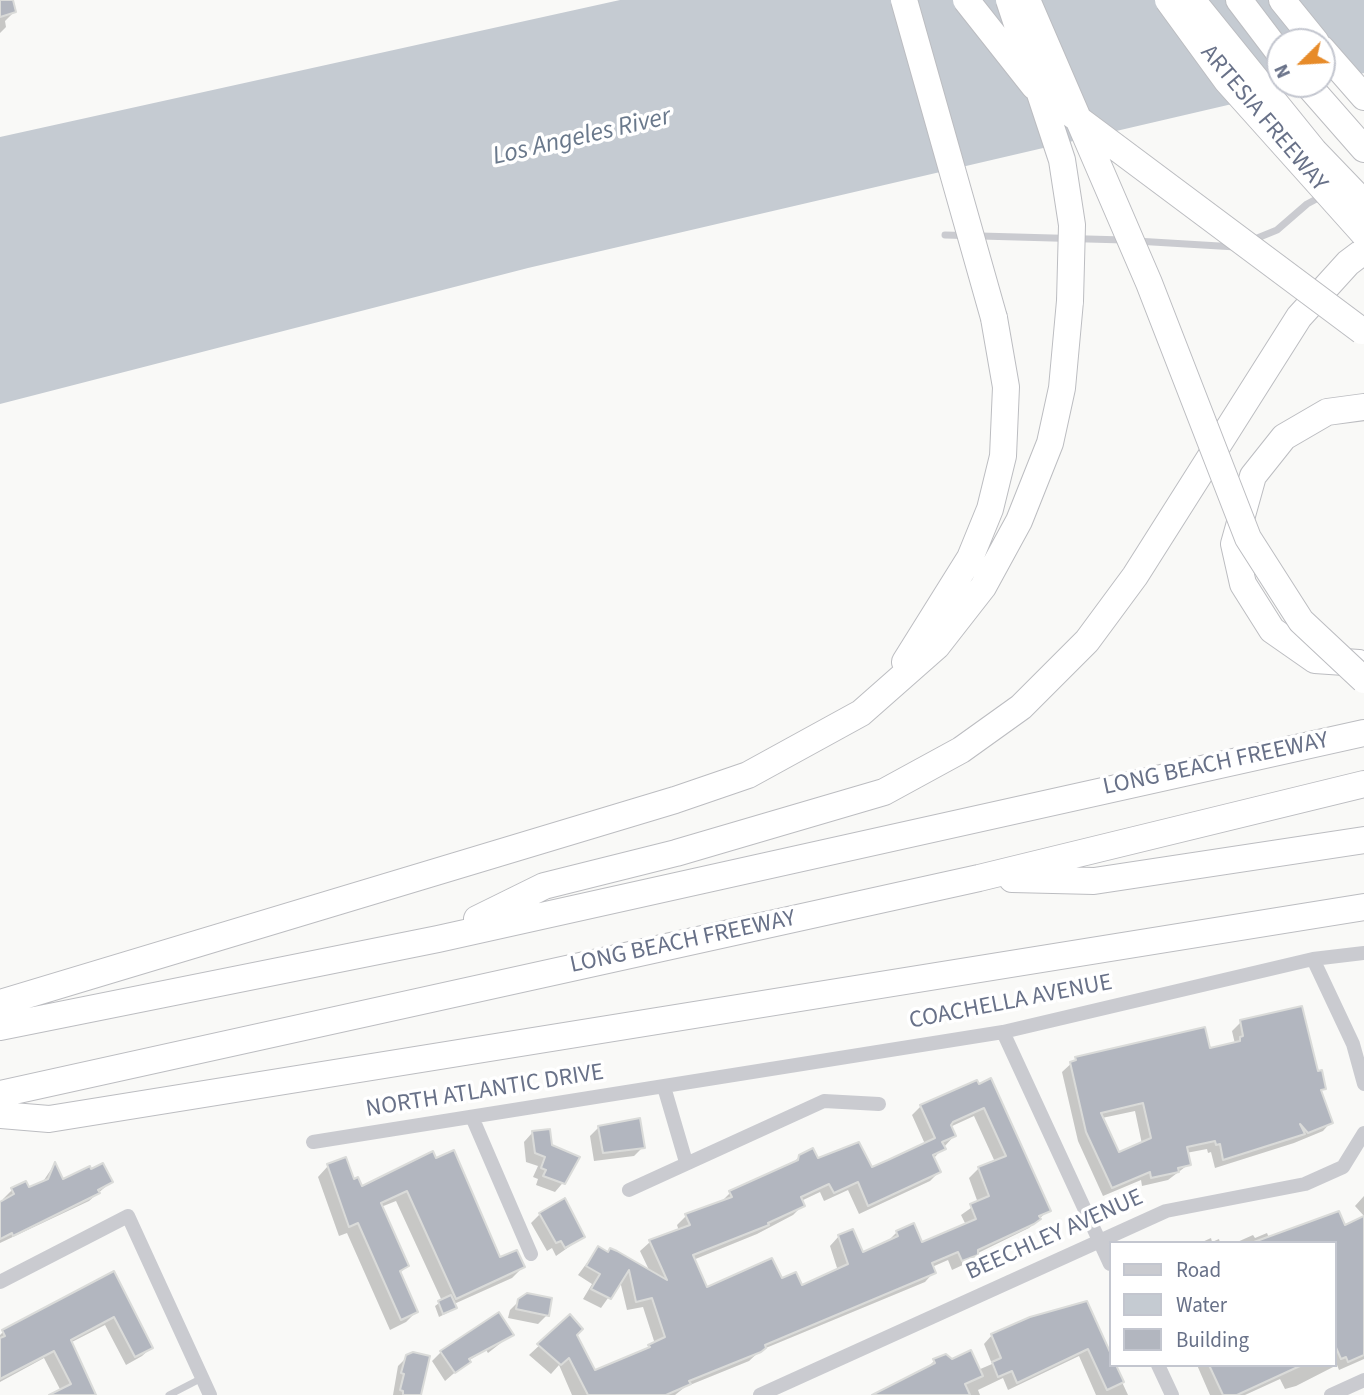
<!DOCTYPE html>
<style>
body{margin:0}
#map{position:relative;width:1364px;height:1395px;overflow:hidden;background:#f9f9f7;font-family:"Source Sans 3",sans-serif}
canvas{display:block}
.legend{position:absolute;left:1109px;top:1241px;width:228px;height:126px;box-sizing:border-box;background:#fff;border:2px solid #c3c6cf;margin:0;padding:9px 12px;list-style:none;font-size:21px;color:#687188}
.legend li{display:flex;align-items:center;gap:14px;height:35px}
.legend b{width:35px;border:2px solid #c3c6cf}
.north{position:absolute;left:1266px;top:28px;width:70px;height:70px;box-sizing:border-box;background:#fff;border:2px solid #c3c6cf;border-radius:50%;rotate:246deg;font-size:19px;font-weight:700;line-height:28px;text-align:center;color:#687188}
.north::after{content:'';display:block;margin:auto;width:24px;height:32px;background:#e78b29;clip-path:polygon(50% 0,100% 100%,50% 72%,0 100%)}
</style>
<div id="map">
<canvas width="1364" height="1395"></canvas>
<ul class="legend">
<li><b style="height:9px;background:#cacbd0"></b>Road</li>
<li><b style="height:19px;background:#c5cbd2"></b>Water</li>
<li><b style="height:19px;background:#b2b6bf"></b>Building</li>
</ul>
<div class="north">N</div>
</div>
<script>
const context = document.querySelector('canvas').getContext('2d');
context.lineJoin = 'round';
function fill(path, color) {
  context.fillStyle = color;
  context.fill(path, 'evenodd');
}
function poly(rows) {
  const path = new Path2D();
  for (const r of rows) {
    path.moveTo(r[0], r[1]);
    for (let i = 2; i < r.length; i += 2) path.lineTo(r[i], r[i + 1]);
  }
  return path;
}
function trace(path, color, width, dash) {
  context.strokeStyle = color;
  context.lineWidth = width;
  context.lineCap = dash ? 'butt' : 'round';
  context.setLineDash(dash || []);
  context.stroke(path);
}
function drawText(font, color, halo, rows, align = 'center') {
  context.font = font + ' "Source Sans 3",sans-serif';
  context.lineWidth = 7;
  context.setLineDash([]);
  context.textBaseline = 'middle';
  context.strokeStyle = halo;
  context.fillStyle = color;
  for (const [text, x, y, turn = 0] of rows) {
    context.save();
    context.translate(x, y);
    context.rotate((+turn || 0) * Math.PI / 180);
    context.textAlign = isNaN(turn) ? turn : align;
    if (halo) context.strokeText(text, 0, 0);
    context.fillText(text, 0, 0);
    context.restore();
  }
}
const water = poly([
 [620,0,1364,0,1364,73,1322,83,1322,42,1280,42,1280,84,1318,84,528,268,0,404,0,137]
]);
const shadow = poly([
 [0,0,11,0,14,12,5,21,6,27,0,33],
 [1241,1022,1317,1073,1324,1088,1320,1092,1331,1122,1323,1131,1294,1143,1215,1168,1211,1152,1208,1153,1207,1149,1186,1153,1189,1164,1168,1180,1142,1186,1141,1180,1103,1196,1078,1141,1062,1072,1076,1059,1208,1050,1235,1044,1232,1031],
 [1135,1111,1142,1144,1118,1154,1102,1118],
 [976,1082,1049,1210,1029,1228,976,1254,967,1263,952,1270,948,1260,932,1267,934,1272,925,1282,761,1350,749,1361,685,1387,675,1395,572,1395,559,1365,551,1374,529,1355,570,1317,594,1373,644,1351,655,1344,643,1307,627,1310,620,1281,601,1308,583,1299,592,1284,578,1275,598,1248,650,1272,640,1251,650,1242,679,1231,677,1225,686,1216,721,1202,730,1193,791,1165,800,1156,872,1169,925,1144,912,1115,921,1106],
 [974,1116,995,1162,979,1168,969,1178,978,1203,961,1215,966,1225,922,1244,897,1232,887,1242,862,1254,839,1236,830,1246,838,1271,801,1287,707,1290,693,1260,757,1234,793,1215,803,1205,801,1201,820,1192,824,1201,848,1190,859,1214,930,1181,939,1172,934,1158,954,1136,950,1127],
 [599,1127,643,1147,634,1156,594,1161,590,1136],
 [532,1133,551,1146,578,1158,572,1172,555,1192,536,1185,538,1179,533,1177,538,1166,526,1162,524,1142],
 [432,1153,499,1260,523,1267,512,1278,454,1304,451,1311,439,1317,435,1306,442,1301,396,1201,381,1207,407,1266,399,1274,416,1312,406,1322,390,1330,347,1233,339,1236,318,1177,328,1166,361,1188],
 [54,1165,62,1182,111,1182,89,1201,0,1243,0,1204,5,1201,3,1199,12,1190,28,1189,42,1183],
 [1364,1196,1364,1216,1355,1206],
 [540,1214,583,1237,556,1256,552,1248,547,1251,531,1223],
 [1364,1218,1364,1359,1339,1370,1337,1365,1296,1386,1285,1389,1280,1379,1245,1395,1210,1395,1197,1365,1334,1365,1334,1243,1235,1243,1253,1235,1255,1238,1267,1233,1269,1238,1344,1227],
 [1211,1238,1212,1242,1219,1239,1220,1243,1200,1243],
 [113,1274,151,1348,142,1356,126,1365,105,1325,70,1343,94,1395,60,1395,62,1393,44,1358,0,1382,0,1335,3,1332],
 [519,1301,547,1315,538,1324,508,1318,510,1310],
 [1086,1303,1110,1356,1110,1365,1114,1365,1128,1395,1096,1395,1079,1356,1008,1390,1003,1378,978,1390,980,1395,875,1395,925,1370,934,1361,952,1361,978,1370,992,1364,984,1344,992,1335,1068,1306,1074,1304,1075,1308],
 [511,1335,488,1353,486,1350,468,1361,445,1381,432,1361,441,1352],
 [407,1357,419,1395,393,1395,398,1366]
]);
const building = poly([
 [0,0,13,0,16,12,0,17,0,0],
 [1302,1006,1318,1071,1322,1070,1326,1089,1321,1090,1333,1123,1308,1133,1300,1124,1305,1134,1223,1160,1220,1144,1216,1145,1215,1141,1187,1147,1191,1165,1178,1168,1179,1172,1151,1178,1150,1172,1112,1188,1086,1132,1070,1062,1076,1060,1075,1057,1205,1027,1210,1048,1240,1041,1240,1037,1243,1036,1240,1020,1302,1006],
 [1143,1103,1151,1138,1119,1152,1101,1113,1143,1103],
 [991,1078,1051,1211,1039,1216,1041,1219,1034,1224,978,1250,978,1255,962,1261,958,1252,932,1263,936,1273,765,1345,766,1348,761,1352,689,1381,691,1384,666,1395,588,1395,569,1358,561,1365,537,1344,570,1314,583,1329,577,1335,595,1370,650,1347,648,1345,665,1337,652,1298,636,1302,629,1270,611,1299,591,1289,600,1274,586,1266,598,1246,608,1252,610,1248,617,1251,667,1280,649,1240,690,1225,685,1214,732,1197,729,1191,798,1160,799,1155,813,1148,818,1158,859,1142,872,1167,888,1160,935,1138,920,1105,977,1080,979,1084,991,1078],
 [984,1108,1006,1156,978,1167,989,1196,970,1204,976,1219,922,1242,914,1223,896,1231,898,1236,863,1252,853,1229,838,1235,848,1264,802,1285,796,1272,782,1278,772,1258,707,1287,693,1255,769,1225,768,1223,805,1206,801,1197,829,1184,834,1193,858,1182,868,1206,941,1172,933,1155,946,1149,942,1142,956,1136,951,1125,953,1122,984,1108],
 [640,1118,645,1148,603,1153,598,1126,640,1118],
 [550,1129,552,1145,580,1157,565,1184,543,1176,546,1170,541,1168,545,1157,535,1153,532,1131,550,1129],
 [454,1150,500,1257,517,1250,525,1267,456,1299,407,1191,381,1203,409,1266,400,1271,418,1312,401,1320,358,1223,349,1227,327,1164,346,1157,354,1179,358,1177,362,1186,433,1151,436,1158,454,1150],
 [55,1162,63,1179,90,1166,91,1169,103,1163,113,1182,98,1190,100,1193,13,1236,12,1233,0,1239,0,1202,14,1194,11,1188,26,1181,29,1187,48,1179,55,1162],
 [565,1198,585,1237,565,1248,561,1241,556,1243,539,1213,565,1198],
 [1339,1211,1345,1225,1364,1216,1364,1355,1348,1362,1346,1357,1341,1359,1334,1343,1334,1243,1254,1242,1339,1211],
 [114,1271,153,1348,135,1357,114,1317,71,1340,96,1395,49,1395,71,1384,54,1351,0,1379,0,1338,5,1336,2,1330,114,1271],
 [527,1293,552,1298,549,1316,516,1309,518,1299,527,1293],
 [451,1295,457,1308,443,1314,438,1301,451,1295],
 [1087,1301,1110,1352,1110,1365,1116,1365,1124,1382,1107,1390,1088,1349,1017,1383,1012,1371,998,1377,992,1362,1001,1358,991,1334,1030,1317,1087,1301],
 [499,1312,514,1335,469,1359,471,1362,455,1373,440,1351,499,1312],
 [971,1350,983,1376,965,1384,970,1395,872,1395,935,1363,933,1359,946,1354,952,1359,971,1350],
 [413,1352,430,1356,421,1395,403,1395,403,1391,400,1390,404,1374,401,1373,406,1355,413,1352],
 [1209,1365,1302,1365,1237,1395,1223,1395,1209,1365]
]);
const service = poly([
 [945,235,1124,240],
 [1136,241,1236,247],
 [1250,241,1277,230,1307,204,1322,196],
 [169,1395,202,1378]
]);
const minor = poly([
 [1313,959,1353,1044,1364,1084],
 [1003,1032,1110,1264],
 [664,1087,686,1162],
 [472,1117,531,1254],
 [313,1142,1003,1032,1313,959,1364,953],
 [629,1190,824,1101,879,1104],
 [0,1282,128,1216,210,1395],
 [1158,1365,1172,1395],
 [760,1395,1166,1211,1305,1184,1343,1167,1364,1133],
 [1331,1395,1364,1380]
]);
const motorway = poly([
 [1239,0,1280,54],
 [1282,0,1316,42],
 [1322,49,1364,97],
 [1307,84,1364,149],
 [905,662,970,558,990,509,1003,456,1006,387,994,318],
 [1359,663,1315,660,1272,630,1243,584,1234,544,1253,476,1284,437,1327,412,1364,407],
 [1012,879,1094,881,1364,840],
 [477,919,544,886,676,853,884,792,961,750,1021,707,1087,641,1135,576,1299,317,1348,263,1364,251],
 [0,1003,675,800,748,775,861,713,937,646,983,587,1019,521,1050,443,1062,388,1070,301],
 [0,1027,438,939,1364,733],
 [0,1094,979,878,1364,784],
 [0,1115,49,1119,1364,907]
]);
const motorwayBridge = poly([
 [904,0,994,318],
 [966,0,1034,86,1362,331],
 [1009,0,1062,160,1072,225,1070,301],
 [1027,0,1149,283,1248,538,1301,621,1364,680],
 [1168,0,1227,81,1364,234],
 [1192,0,1314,151,1364,203]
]);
const streetNames = [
 ["ARTESIA FREEWAY",1263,119,50],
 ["LONG BEACH FREEWAY",1216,765,-12],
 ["LONG BEACH FREEWAY",683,943,-12],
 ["COACHELLA AVENUE",1011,1003,-11],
 ["NORTH ATLANTIC DRIVE",485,1092,-9],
 ["BEECHLEY AVENUE",1055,1236,-24]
];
const waterNames = [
 ["Los Angeles River",582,138,-13]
];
fill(water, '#c5cbd2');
fill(shadow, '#0003');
fill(building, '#b2b6bf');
trace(building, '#dadbd9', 2);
trace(motorway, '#bcbdc1', 28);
trace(service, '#cacbd0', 7);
trace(minor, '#cacbd0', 14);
trace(motorway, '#fff', 26);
trace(motorwayBridge, '#bcbdc1', 28, []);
trace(motorwayBridge, '#fff', 26);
drawText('24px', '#687188', '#fff', streetNames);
drawText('italic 26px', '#69788b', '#fff', waterNames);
</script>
